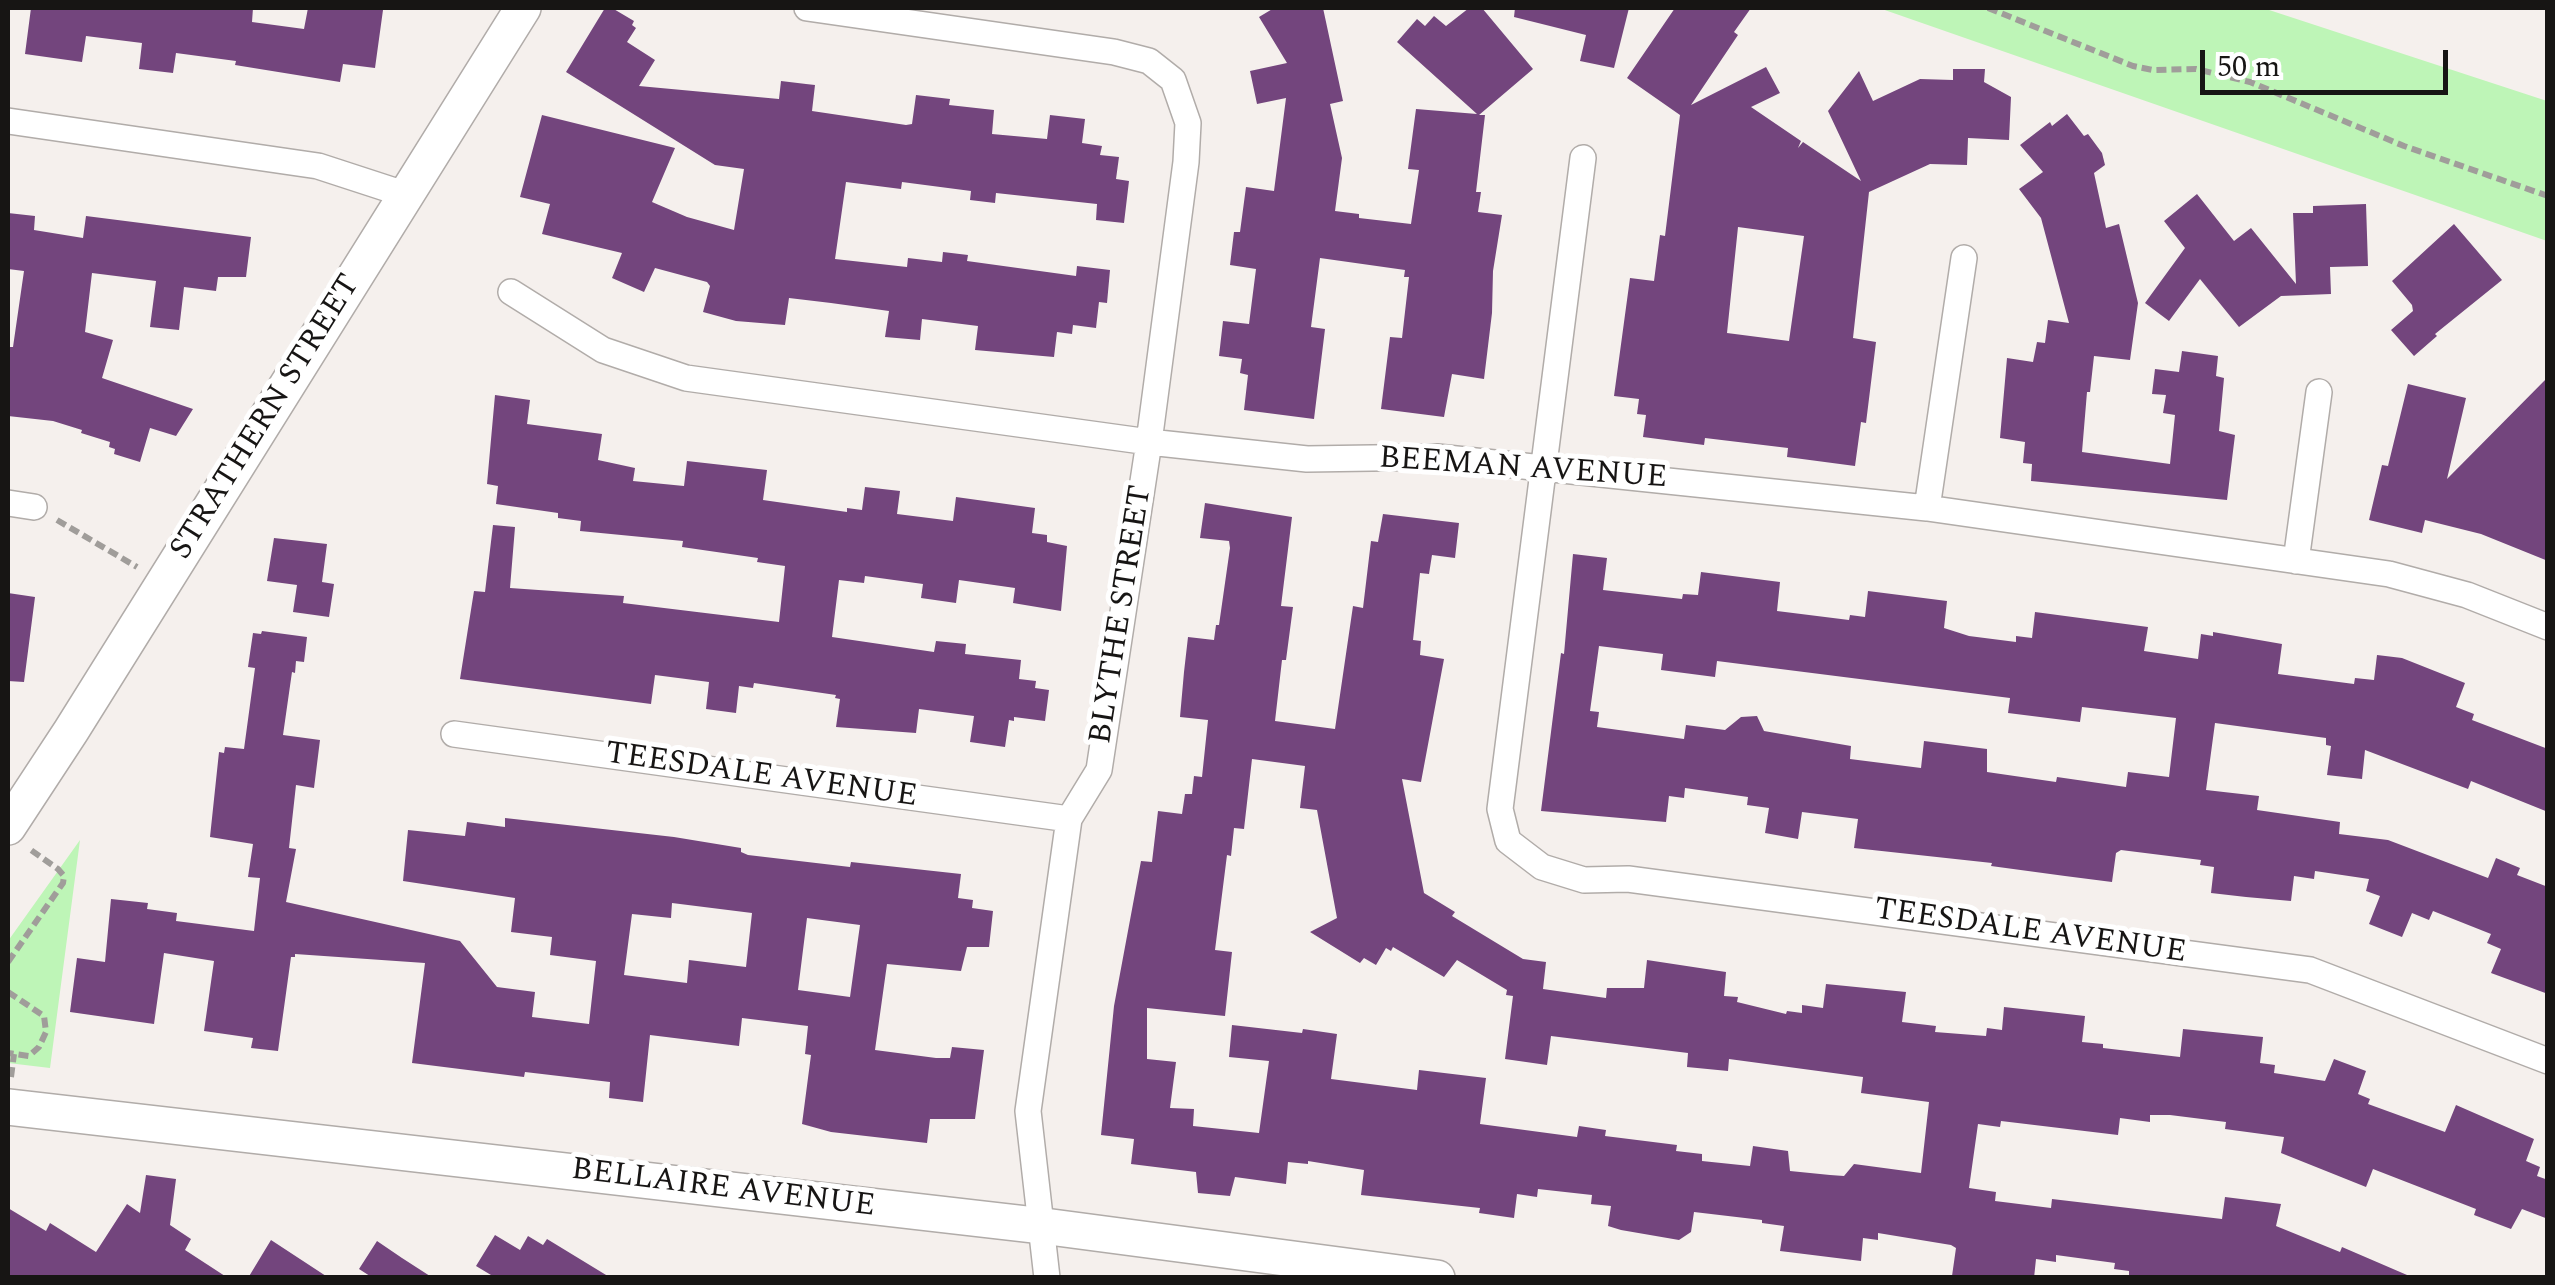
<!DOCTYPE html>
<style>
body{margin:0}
#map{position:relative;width:2555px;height:1285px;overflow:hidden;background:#f5f0ed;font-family:Spectral,serif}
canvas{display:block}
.frame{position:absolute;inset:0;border:10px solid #171514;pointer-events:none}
.scale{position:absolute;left:2200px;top:50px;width:248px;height:45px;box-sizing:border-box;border:5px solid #171514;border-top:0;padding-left:12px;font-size:30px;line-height:35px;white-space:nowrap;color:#171514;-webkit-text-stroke:8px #fff;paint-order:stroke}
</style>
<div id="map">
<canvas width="2555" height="1285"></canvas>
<div class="frame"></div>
<div class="scale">50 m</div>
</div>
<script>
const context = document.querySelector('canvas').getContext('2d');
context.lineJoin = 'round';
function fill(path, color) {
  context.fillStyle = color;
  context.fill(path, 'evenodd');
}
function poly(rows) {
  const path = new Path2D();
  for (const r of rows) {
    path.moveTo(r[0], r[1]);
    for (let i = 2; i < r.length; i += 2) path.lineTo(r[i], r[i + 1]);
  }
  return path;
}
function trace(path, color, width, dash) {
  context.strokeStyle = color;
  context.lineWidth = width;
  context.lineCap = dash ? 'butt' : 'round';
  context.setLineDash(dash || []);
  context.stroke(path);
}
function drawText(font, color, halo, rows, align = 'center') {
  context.font = font + ' Spectral,serif';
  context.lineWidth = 10;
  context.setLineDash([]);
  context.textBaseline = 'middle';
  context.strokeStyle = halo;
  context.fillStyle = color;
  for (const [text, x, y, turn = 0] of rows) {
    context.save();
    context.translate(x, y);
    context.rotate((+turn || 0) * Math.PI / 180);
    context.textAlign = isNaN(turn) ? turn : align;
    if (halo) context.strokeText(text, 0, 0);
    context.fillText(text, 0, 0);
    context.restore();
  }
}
const green = poly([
 [1879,8,2263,8,2547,101,2547,241],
 [80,840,50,1068,8,1063,8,941]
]);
const building = poly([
 [31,8,253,8,252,22,304,29,308,8,383,10,375,68,343,64,340,82,235,65,236,61,176,53,173,73,139,69,142,43,86,36,82,62,25,54],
 [605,8,612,8,634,21,632,25,636,28,627,42,655,60,639,86,779,99,781,81,806,84,815,85,812,111,906,125,912,124,916,95,950,99,949,105,994,110,992,134,1047,139,1050,115,1085,119,1082,143,1102,146,1100,155,1119,157,1116,179,1129,181,1124,223,1096,220,1097,204,996,193,995,203,970,200,971,191,902,182,901,189,846,182,835,259,907,267,908,258,942,262,943,252,968,255,967,261,1076,276,1077,266,1110,270,1107,303,1099,302,1096,328,1073,325,1072,334,1057,332,1054,357,975,350,978,326,922,319,920,340,885,337,889,311,831,303,789,298,785,325,736,321,703,312,710,286,707,282,655,268,644,292,612,278,622,253,542,234,550,204,520,197,542,115,675,148,652,202,687,217,734,230,744,169,715,165,566,72],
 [1274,8,1323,8,1343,101,1330,104,1342,158,1335,211,1359,214,1359,218,1411,224,1419,170,1408,169,1416,109,1477,114,1397,42,1417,19,1425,26,1434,16,1446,26,1469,8,1482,8,1533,69,1479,115,1485,115,1476,192,1481,192,1478,212,1502,215,1493,271,1492,313,1484,379,1452,374,1444,417,1381,409,1390,337,1402,338,1409,277,1404,277,1405,270,1320,258,1311,327,1325,329,1314,419,1244,410,1248,375,1240,373,1242,359,1219,356,1223,321,1249,324,1256,269,1230,265,1234,232,1240,232,1246,187,1274,191,1286,98,1257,104,1250,71,1287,63,1259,17],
 [1515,8,1629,8,1614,68,1580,61,1586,35,1514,17],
 [1675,8,1751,8,1734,32,1738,35,1691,105,1766,67,1780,93,1751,107,1801,141,1798,148,1803,142,1861,181,1828,111,1859,71,1873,101,1920,79,1953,80,1953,69,1985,69,1984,82,2011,97,2009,140,1968,138,1967,165,1930,164,1869,192,1853,338,1876,342,1866,423,1861,422,1855,466,1787,457,1788,448,1705,438,1704,445,1643,437,1646,415,1637,414,1639,399,1614,396,1630,278,1654,281,1660,235,1665,236,1680,115,1627,78],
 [1738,227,1804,236,1789,341,1727,333],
 [2067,114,2084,136,2088,134,2102,153,2105,165,2094,173,2106,228,2119,224,2138,303,2130,360,2094,356,2090,392,2087,392,2082,452,2170,464,2175,415,2163,413,2166,395,2152,394,2155,369,2179,372,2182,351,2218,356,2216,376,2224,378,2219,431,2235,435,2227,500,2031,481,2032,464,2023,463,2025,442,2000,438,2007,358,2033,362,2037,342,2045,343,2048,320,2069,323,2041,218,2019,189,2043,172,2020,145,2050,122,2052,126],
 [2197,194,2234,241,2251,228,2296,284,2293,213,2313,213,2313,206,2366,204,2368,266,2330,267,2331,294,2281,296,2239,327,2200,279,2169,321,2145,303,2185,248,2164,221],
 [8,213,35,216,34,230,83,238,86,216,251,237,246,277,218,277,216,291,184,287,179,330,150,327,156,281,92,273,85,332,113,340,102,378,193,409,176,436,150,428,140,462,114,454,115,449,109,447,110,442,81,433,82,430,53,421,8,416,8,347,13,347,24,271,8,269],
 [2454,224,2502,280,2435,334,2437,336,2414,356,2391,330,2413,311,2412,305,2392,281],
 [2548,377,2548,561,2481,534,2425,520,2422,533,2369,520,2382,465,2388,466,2408,384,2466,398,2447,479],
 [495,395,530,400,527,424,602,434,598,460,635,468,633,481,684,486,687,461,767,470,763,500,847,512,847,508,862,510,865,487,900,491,897,514,953,521,956,497,1035,508,1032,533,1047,535,1047,542,1067,546,1061,611,1013,603,1015,588,959,580,956,603,921,598,923,584,865,576,864,583,839,580,832,637,934,652,936,641,966,644,965,654,1021,660,1019,679,1036,681,1035,688,1049,690,1045,721,1014,717,1014,721,1009,720,1005,747,970,742,974,716,919,709,916,733,836,727,840,699,835,698,836,695,754,683,753,688,739,686,736,713,706,709,709,682,655,675,651,704,460,679,474,591,485,592,493,525,515,527,510,588,624,596,623,603,779,622,785,566,757,562,758,558,682,547,683,541,580,531,581,521,558,518,558,513,496,504,498,486,487,484],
 [1205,503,1292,517,1281,606,1293,607,1286,660,1282,660,1275,721,1335,729,1353,606,1363,608,1371,541,1378,542,1383,514,1459,523,1455,558,1432,555,1429,574,1420,573,1413,640,1421,641,1420,655,1444,659,1421,782,1402,779,1424,893,1455,912,1452,916,1523,959,1546,962,1543,989,1606,998,1607,988,1644,988,1647,960,1726,972,1724,996,1738,997,1737,1002,1786,1014,1787,1011,1802,1013,1802,1005,1823,1008,1826,984,1906,992,1902,1022,1936,1026,1935,1032,1986,1036,1987,1028,2002,1030,2004,1007,2085,1016,2082,1042,2103,1044,2103,1048,2180,1057,2183,1029,2263,1037,2260,1063,2275,1065,2274,1073,2325,1081,2334,1059,2366,1071,2358,1094,2370,1099,2368,1104,2445,1132,2456,1105,2534,1139,2526,1161,2540,1167,2537,1176,2548,1180,2548,1219,2522,1209,2511,1229,2474,1215,2476,1209,2373,1169,2366,1187,2281,1153,2284,1137,2225,1129,2226,1122,2170,1115,2150,1115,2150,1122,2120,1118,2118,1135,2001,1121,2000,1127,1978,1124,1969,1188,1996,1192,1995,1201,2051,1208,2052,1199,2222,1219,2225,1197,2281,1204,2276,1226,2340,1252,2342,1247,2414,1278,2129,1278,2129,1271,2114,1269,2115,1263,2056,1255,2056,1262,2036,1259,2034,1278,1967,1278,1952,1276,1956,1248,1951,1245,1878,1233,1878,1240,1863,1238,1861,1261,1780,1251,1784,1226,1762,1223,1762,1220,1694,1212,1691,1232,1679,1240,1621,1230,1608,1226,1611,1206,1591,1204,1592,1195,1538,1189,1537,1197,1517,1194,1514,1218,1479,1213,1480,1208,1361,1195,1364,1170,1308,1161,1308,1164,1288,1162,1286,1184,1235,1177,1230,1196,1198,1193,1196,1172,1131,1164,1134,1139,1101,1135,1114,1006,1141,861,1152,862,1158,811,1182,814,1185,794,1192,794,1194,776,1202,777,1208,720,1180,717,1184,672,1188,637,1214,640,1216,625,1219,625,1230,548,1229,541,1200,538],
 [1252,759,1305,766,1300,808,1317,810,1337,918,1310,932,1360,963,1364,958,1376,965,1386,948,1391,951,1393,947,1444,977,1457,960,1507,990,1506,995,1513,996,1505,1059,1547,1065,1551,1036,1688,1053,1687,1067,1728,1071,1729,1059,1863,1077,1861,1093,1929,1102,1921,1173,1854,1164,1844,1176,1830,1175,1790,1171,1788,1151,1753,1146,1750,1166,1702,1161,1702,1154,1676,1151,1677,1145,1605,1136,1606,1130,1579,1126,1577,1137,1480,1124,1486,1078,1419,1070,1417,1090,1331,1079,1337,1034,1303,1029,1302,1033,1232,1025,1229,1057,1269,1061,1259,1133,1193,1126,1194,1109,1170,1108,1176,1062,1147,1059,1147,1008,1225,1016,1232,952,1215,950,1227,855,1231,856,1234,828,1244,829],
 [274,538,327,544,322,582,334,584,329,617,293,612,297,585,267,581],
 [1573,554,1607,558,1603,590,1682,599,1683,594,1698,595,1701,572,1780,582,1777,611,1849,620,1850,615,1865,617,1868,591,1947,601,1944,628,1969,636,2016,642,2016,636,2032,638,2035,612,2148,627,2144,651,2198,659,2201,634,2213,636,2213,632,2282,644,2278,674,2354,684,2355,678,2374,680,2377,655,2402,658,2465,683,2456,707,2474,714,2472,720,2548,749,2548,812,2471,781,2468,789,2365,750,2362,779,2327,775,2331,746,2326,745,2326,738,2215,723,2206,790,2259,796,2257,810,2340,822,2339,834,2388,840,2488,878,2496,858,2520,868,2517,875,2548,887,2548,994,2491,973,2501,949,2487,943,2491,934,2433,911,2429,920,2412,913,2402,937,2369,924,2380,896,2366,891,2369,879,2315,871,2314,879,2294,876,2291,901,2246,897,2211,893,2214,867,2200,865,2201,860,2121,850,2116,853,2112,882,2065,876,1991,866,1992,863,1854,848,1858,819,1802,812,1798,839,1765,833,1769,808,1747,805,1748,797,1685,788,1684,798,1669,796,1666,822,1541,811,1561,653,1564,654],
 [1599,646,1663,654,1661,670,1715,677,1717,661,2010,698,2008,713,2080,722,2082,707,2176,718,2169,777,2128,772,2126,787,2057,777,2056,782,1987,772,1987,749,1924,741,1921,768,1850,759,1851,746,1764,731,1757,716,1741,717,1725,730,1686,725,1684,739,1597,727,1599,712,1590,711],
 [8,593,35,597,24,682,8,681],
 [262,631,307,637,304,662,296,661,295,673,292,672,283,735,320,740,314,788,296,785,289,848,296,849,286,902,460,941,497,987,535,992,532,1017,589,1024,596,961,550,955,552,937,511,932,515,898,403,881,408,830,465,836,467,822,505,827,505,818,674,837,741,848,741,852,748,855,850,867,851,862,961,874,958,898,973,900,972,908,993,911,989,947,967,947,961,971,887,964,875,1050,936,1058,950,1058,952,1047,984,1050,975,1119,930,1119,927,1143,831,1132,802,1124,811,1055,805,1054,808,1026,742,1018,739,1046,650,1035,643,1102,609,1098,610,1082,525,1072,524,1077,412,1063,425,963,295,954,295,957,291,957,278,1051,251,1048,253,1038,204,1031,214,961,164,953,154,1024,70,1012,77,958,105,962,111,899,148,903,147,909,177,913,176,921,254,931,260,878,248,877,253,844,210,837,219,752,224,753,225,747,244,749,255,668,248,667,253,633,261,634],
 [672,903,752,913,746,967,689,960,687,983,624,975,632,914,671,918],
 [807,918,860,925,850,997,798,990],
 [146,1175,176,1179,170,1225,191,1239,185,1250,228,1278,8,1278,8,1208,46,1231,50,1223,96,1252,127,1204,140,1213],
 [495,1235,520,1250,528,1236,543,1245,547,1239,611,1278,496,1278,476,1266],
 [271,1240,329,1278,248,1278],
 [377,1241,402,1258,433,1278,373,1278,359,1269]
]);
const path = poly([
 [1988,8,2133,66,2153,70,2196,69,2250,82,2404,146,2548,196],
 [57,520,137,567],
 [8,962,63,883,64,876,58,869,28,848],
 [8,992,44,1016,46,1032,39,1047,29,1056,8,1053],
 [11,1077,14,1054]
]);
const street = poly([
 [807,8,1114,52,1149,61,1173,80,1188,123,1186,162,1149,442,1099,770,1069,819,1028,1111,1047,1278],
 [8,121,318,166,407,195],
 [1583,158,1500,809,1508,841,1542,867,1584,880,1628,879,2310,970,2548,1061],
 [511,292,603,350,686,378,1149,442,1307,459,1437,457,1927,508,2389,574,2467,595,2548,627],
 [8,503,34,507],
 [1927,508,1964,258],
 [2296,561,2319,392],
 [454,734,1069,819]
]);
const secondary = poly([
 [8,827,71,731,523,8],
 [8,1107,1043,1226,1437,1278]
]);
const streetNames = [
 ["STRATHERN STREET",267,418,-58],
 ["BEEMAN AVENUE",1523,470,4],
 ["BLYTHE STREET",1123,615,-81],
 ["TEESDALE AVENUE",761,777,8],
 ["TEESDALE AVENUE",2030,933,8],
 ["BELLAIRE AVENUE",723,1190,7]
];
fill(green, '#bef5b7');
fill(building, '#73457d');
trace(street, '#b1aca9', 28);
trace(secondary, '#b1aca9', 38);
trace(path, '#a09d9a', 6, [10, 5]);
trace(street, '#fff', 25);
trace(secondary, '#fff', 35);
drawText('32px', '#171514', '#fff', streetNames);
</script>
